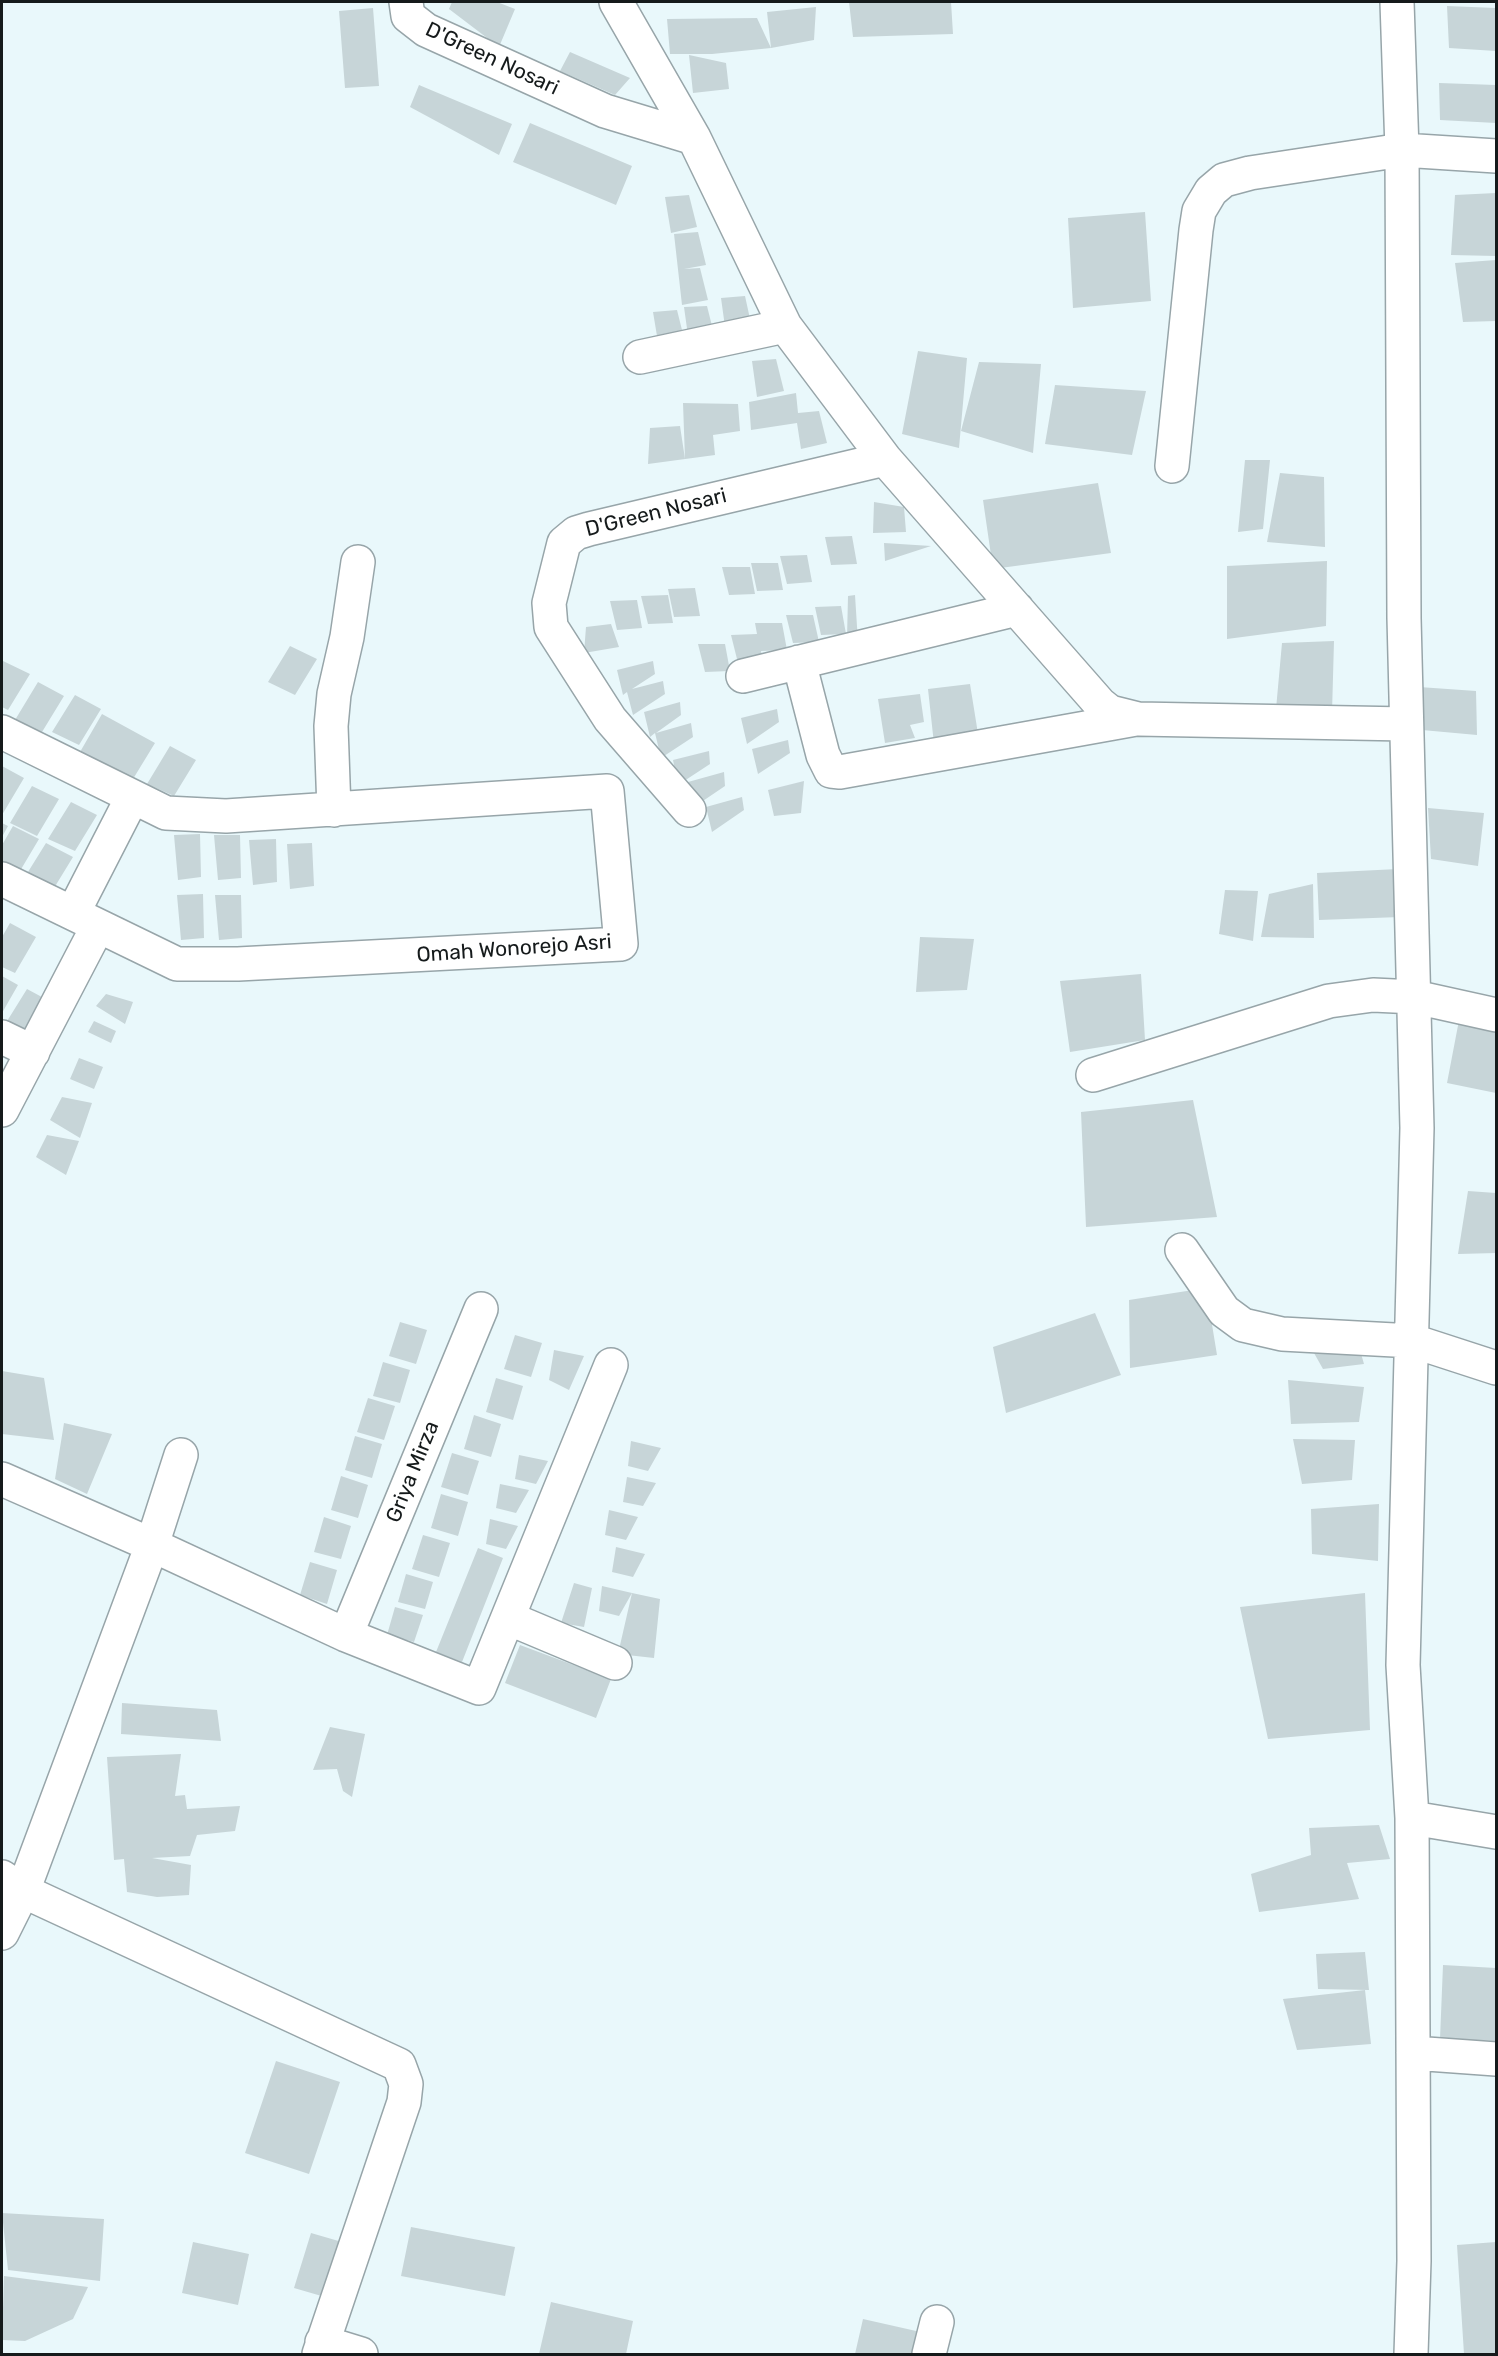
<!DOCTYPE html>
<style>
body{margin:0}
#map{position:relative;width:1498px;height:2356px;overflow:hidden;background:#e9f8fb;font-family:Rubik,sans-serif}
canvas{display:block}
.frame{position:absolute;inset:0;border:3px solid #151a1b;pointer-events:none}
</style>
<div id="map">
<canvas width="1498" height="2356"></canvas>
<div class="frame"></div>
</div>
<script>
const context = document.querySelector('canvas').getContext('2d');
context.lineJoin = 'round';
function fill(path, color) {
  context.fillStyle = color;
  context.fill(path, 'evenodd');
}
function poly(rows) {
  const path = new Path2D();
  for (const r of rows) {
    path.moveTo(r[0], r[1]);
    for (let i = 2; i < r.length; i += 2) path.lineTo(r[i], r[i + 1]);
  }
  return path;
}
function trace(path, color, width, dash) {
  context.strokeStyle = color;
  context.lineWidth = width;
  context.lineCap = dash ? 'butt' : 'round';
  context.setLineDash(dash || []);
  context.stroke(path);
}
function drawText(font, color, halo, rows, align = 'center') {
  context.font = font + ' Rubik,sans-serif';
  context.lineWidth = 6;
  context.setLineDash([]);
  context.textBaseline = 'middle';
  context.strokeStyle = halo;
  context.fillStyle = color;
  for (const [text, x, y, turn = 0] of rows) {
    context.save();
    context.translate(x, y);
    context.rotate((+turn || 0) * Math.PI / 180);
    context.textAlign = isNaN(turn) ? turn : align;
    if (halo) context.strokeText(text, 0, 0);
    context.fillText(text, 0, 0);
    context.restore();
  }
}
const building = poly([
 [452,2,497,2,515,9,499,47,449,9],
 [849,2,951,2,953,34,853,37],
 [1447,6,1496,8,1496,51,1449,48],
 [816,7,814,40,771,48,712,54,670,54,667,19,757,18,771,48,767,12],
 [373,8,379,86,345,88,339,11],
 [570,52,630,78,615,95,560,71],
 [689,55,726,63,729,89,693,93],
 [1439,83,1496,85,1496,123,1440,120],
 [419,85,512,124,499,155,410,107],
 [530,123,632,166,616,205,513,162],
 [1496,193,1496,256,1451,255,1455,195],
 [689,195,697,227,671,233,665,197],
 [1145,212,1151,301,1073,308,1068,218],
 [698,232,706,265,684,269,700,268,708,300,682,305,674,234],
 [1496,260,1496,321,1463,322,1455,263],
 [745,296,752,328,726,334,721,298],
 [707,306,715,338,689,343,684,307],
 [677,310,685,342,659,348,653,312],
 [918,351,967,358,959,448,902,434],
 [776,359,784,391,757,397,752,361],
 [979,362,1041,364,1033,453,961,431],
 [1055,385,1146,391,1132,455,1045,444],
 [796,393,798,413,819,411,827,443,801,449,797,423,751,430,749,402],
 [683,403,738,404,740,431,713,435,715,455,648,464,650,428,680,426,685,459],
 [1245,460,1270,460,1263,529,1238,532],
 [1280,473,1324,477,1325,547,1267,542],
 [1098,483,1111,553,993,569,983,500],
 [874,502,904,507,906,532,873,533],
 [852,536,857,564,831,565,825,537],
 [884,543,931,546,885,561],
 [807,555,812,582,787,584,780,556],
 [1327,561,1326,626,1227,639,1227,566],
 [751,563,778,563,783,590,757,591],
 [722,567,750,567,755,594,729,595],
 [695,588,700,616,674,617,668,589],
 [668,595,673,623,648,624,641,596],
 [855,595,858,642,847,638,848,596],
 [637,600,642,628,617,630,610,601],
 [841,606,846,634,821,635,815,607],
 [786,615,813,615,819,642,793,643],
 [755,623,782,623,787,650,761,651,763,662,738,663,731,635,757,634],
 [611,624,619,647,584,653,586,627],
 [1334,641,1332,713,1276,709,1282,643],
 [698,644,725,644,730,671,705,672],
 [290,646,317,659,295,695,268,682],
 [3,661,30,674,8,710,2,707],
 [653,661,655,674,632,689,663,681,665,694,633,715,627,692,623,695,617,670],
 [38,682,64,696,42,732,15,720],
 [970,684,979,740,934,744,928,689],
 [1419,687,1476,691,1477,735,1422,730],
 [920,694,924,722,910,725,915,738,885,743,878,699],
 [75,695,101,709,79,745,52,732],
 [680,702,681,715,656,733,691,723,693,737,661,758,655,733,650,737,644,712],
 [777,709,779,722,747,744,741,718],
 [102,714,155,743,133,779,80,752],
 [788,740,790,753,758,774,752,749],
 [170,746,196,760,174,796,147,784],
 [709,751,710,764,678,785,673,760],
 [2,766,24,778,2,815],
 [724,772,725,786,694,807,688,782],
 [804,781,801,813,774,816,768,790],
 [32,786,59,799,37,836,10,823],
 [742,797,744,810,712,832,706,807],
 [71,802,97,815,75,851,48,839],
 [1428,808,1484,813,1478,866,1431,859],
 [2,823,8,826,2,837],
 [13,826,39,839,17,876,2,868,2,845],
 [200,834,201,877,178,880,174,835],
 [214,835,240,835,241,878,218,880],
 [276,839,277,882,253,885,249,840],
 [46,843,73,857,51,893,23,880],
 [312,843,314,886,290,889,287,844],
 [1398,869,1400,917,1319,920,1317,873],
 [1313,884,1314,938,1261,937,1269,894],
 [1225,890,1258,891,1253,941,1219,934],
 [203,894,204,938,181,940,177,895],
 [215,895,241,895,242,938,219,940],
 [10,923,36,937,15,973,2,967,2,937],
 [920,937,974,939,967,990,916,992],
 [1141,974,1145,1040,1070,1052,1060,981],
 [2,976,18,985,2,1013],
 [27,989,53,1003,32,1039,4,1026],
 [106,994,133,1002,125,1024,96,1006],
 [1460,1015,1496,1023,1496,1093,1447,1083],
 [94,1021,116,1031,111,1043,88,1032],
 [79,1058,103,1067,94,1089,70,1079],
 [62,1097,92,1103,80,1138,50,1120],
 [1193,1100,1217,1217,1086,1227,1081,1112],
 [47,1135,79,1141,66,1175,36,1157],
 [1468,1191,1496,1193,1496,1253,1458,1254],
 [1206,1288,1217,1355,1130,1368,1129,1300],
 [1095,1313,1121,1375,1006,1413,993,1347],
 [400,1322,427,1330,416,1364,389,1356],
 [515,1335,542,1343,531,1377,504,1369],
 [554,1350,584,1356,569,1390,549,1380],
 [1360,1350,1364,1364,1323,1369,1314,1353],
 [383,1362,410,1370,400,1403,373,1396],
 [2,1371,44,1378,54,1440,2,1434],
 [496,1378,523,1386,513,1420,486,1412],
 [1288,1380,1364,1387,1359,1422,1291,1424],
 [368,1398,395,1406,384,1440,357,1432],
 [474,1415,501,1424,491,1457,464,1449],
 [64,1423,112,1434,87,1494,55,1479],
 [355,1436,382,1444,372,1478,345,1470],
 [1293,1439,1355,1440,1352,1480,1302,1484],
 [631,1441,661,1448,648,1471,628,1466],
 [452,1453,479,1461,468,1495,441,1487],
 [519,1455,548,1461,536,1484,515,1479],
 [341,1476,368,1485,358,1518,331,1510],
 [627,1477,656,1483,643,1506,623,1502],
 [500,1484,529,1490,516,1513,496,1508],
 [441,1494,468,1502,458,1536,431,1528],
 [1379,1504,1378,1561,1312,1554,1311,1509],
 [609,1510,638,1517,626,1540,605,1535],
 [324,1517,351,1526,341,1559,314,1552],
 [490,1519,518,1526,506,1549,486,1544],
 [423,1535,450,1543,439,1577,412,1569],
 [616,1547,645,1554,633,1577,612,1572],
 [478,1548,503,1558,462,1662,436,1652],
 [310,1562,337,1570,327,1604,300,1595],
 [406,1574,433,1582,425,1609,398,1602],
 [574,1583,592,1588,584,1627,561,1623],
 [602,1586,632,1593,660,1599,654,1658,618,1654,632,1593,619,1616,599,1611],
 [1365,1593,1370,1730,1268,1739,1240,1607],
 [395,1607,423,1615,414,1642,387,1635],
 [520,1645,611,1679,596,1718,505,1683],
 [122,1703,217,1710,221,1741,121,1734],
 [330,1727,365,1734,352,1797,343,1791,337,1769,313,1770],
 [181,1754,175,1796,185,1795,187,1809,240,1806,235,1831,197,1835,190,1856,152,1858,191,1865,189,1895,157,1897,127,1892,124,1859,114,1860,107,1757],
 [1379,1825,1390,1859,1347,1863,1359,1899,1259,1912,1251,1874,1311,1855,1309,1828],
 [1365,1952,1369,1990,1318,1989,1316,1954],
 [1443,1965,1496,1968,1496,2041,1440,2039],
 [1365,1990,1371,2044,1297,2050,1283,1999],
 [276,2061,340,2082,309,2174,245,2153],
 [2,2213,104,2219,100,2281,8,2270],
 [411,2227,515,2247,505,2296,401,2276],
 [311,2233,342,2242,325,2297,294,2288],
 [193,2242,249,2254,238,2305,182,2293],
 [1496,2242,1496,2354,1464,2354,1457,2245],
 [4,2276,88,2287,73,2319,25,2341,2,2340],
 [551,2302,633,2321,626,2354,539,2354],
 [863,2319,925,2333,920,2354,855,2354]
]);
const minor = poly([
 [406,2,408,16,426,30,605,111,694,138],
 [616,2,694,138,785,326,885,459,1100,704,1110,712,1138,719,1406,724],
 [1397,2,1402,150,1404,618,1417,1128,1403,1665,1412,1818,1414,2261,1411,2354],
 [640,357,785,326],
 [1172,466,1196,230,1199,211,1211,191,1224,180,1250,173,1402,150,1496,156],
 [799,662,823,755,831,771,840,772,1136,719],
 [743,676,1017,609],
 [2,732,166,813,226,816,607,791,621,944,238,964,177,964,2,879],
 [334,810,331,726,334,694,347,637,358,562],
 [689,810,610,719,551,627,549,603,564,543,576,533,589,529,885,459],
 [73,913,132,798],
 [2,1037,33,1052],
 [1093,1075,1329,1001,1373,995,1415,997,1496,1015],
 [2,1110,98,926],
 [1182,1250,1224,1311,1243,1325,1282,1334,1413,1341,1496,1368],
 [2,1479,152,1545,346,1635,479,1688,611,1365],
 [508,1618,615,1663],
 [346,1635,481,1309],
 [1412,1818,1496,1832],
 [2,1877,23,1891,399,2065,406,2084,404,2102,319,2354],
 [2,1933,23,1891,152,1545,181,1455],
 [1413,2053,1496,2059],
 [322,2342,361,2354],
 [929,2354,937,2322]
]);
const streetNames = [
 ["D'Green Nosari",492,59,25],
 ["D'Green Nosari",656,513,-14],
 ["Omah Wonorejo Asri",514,949,-4],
 ["Griya Mirza",413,1472,-68]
];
fill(building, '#c7d5d8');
trace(minor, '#97a5a9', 36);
trace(minor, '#fff', 33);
drawText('21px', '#151a1b', '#fff', streetNames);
</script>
